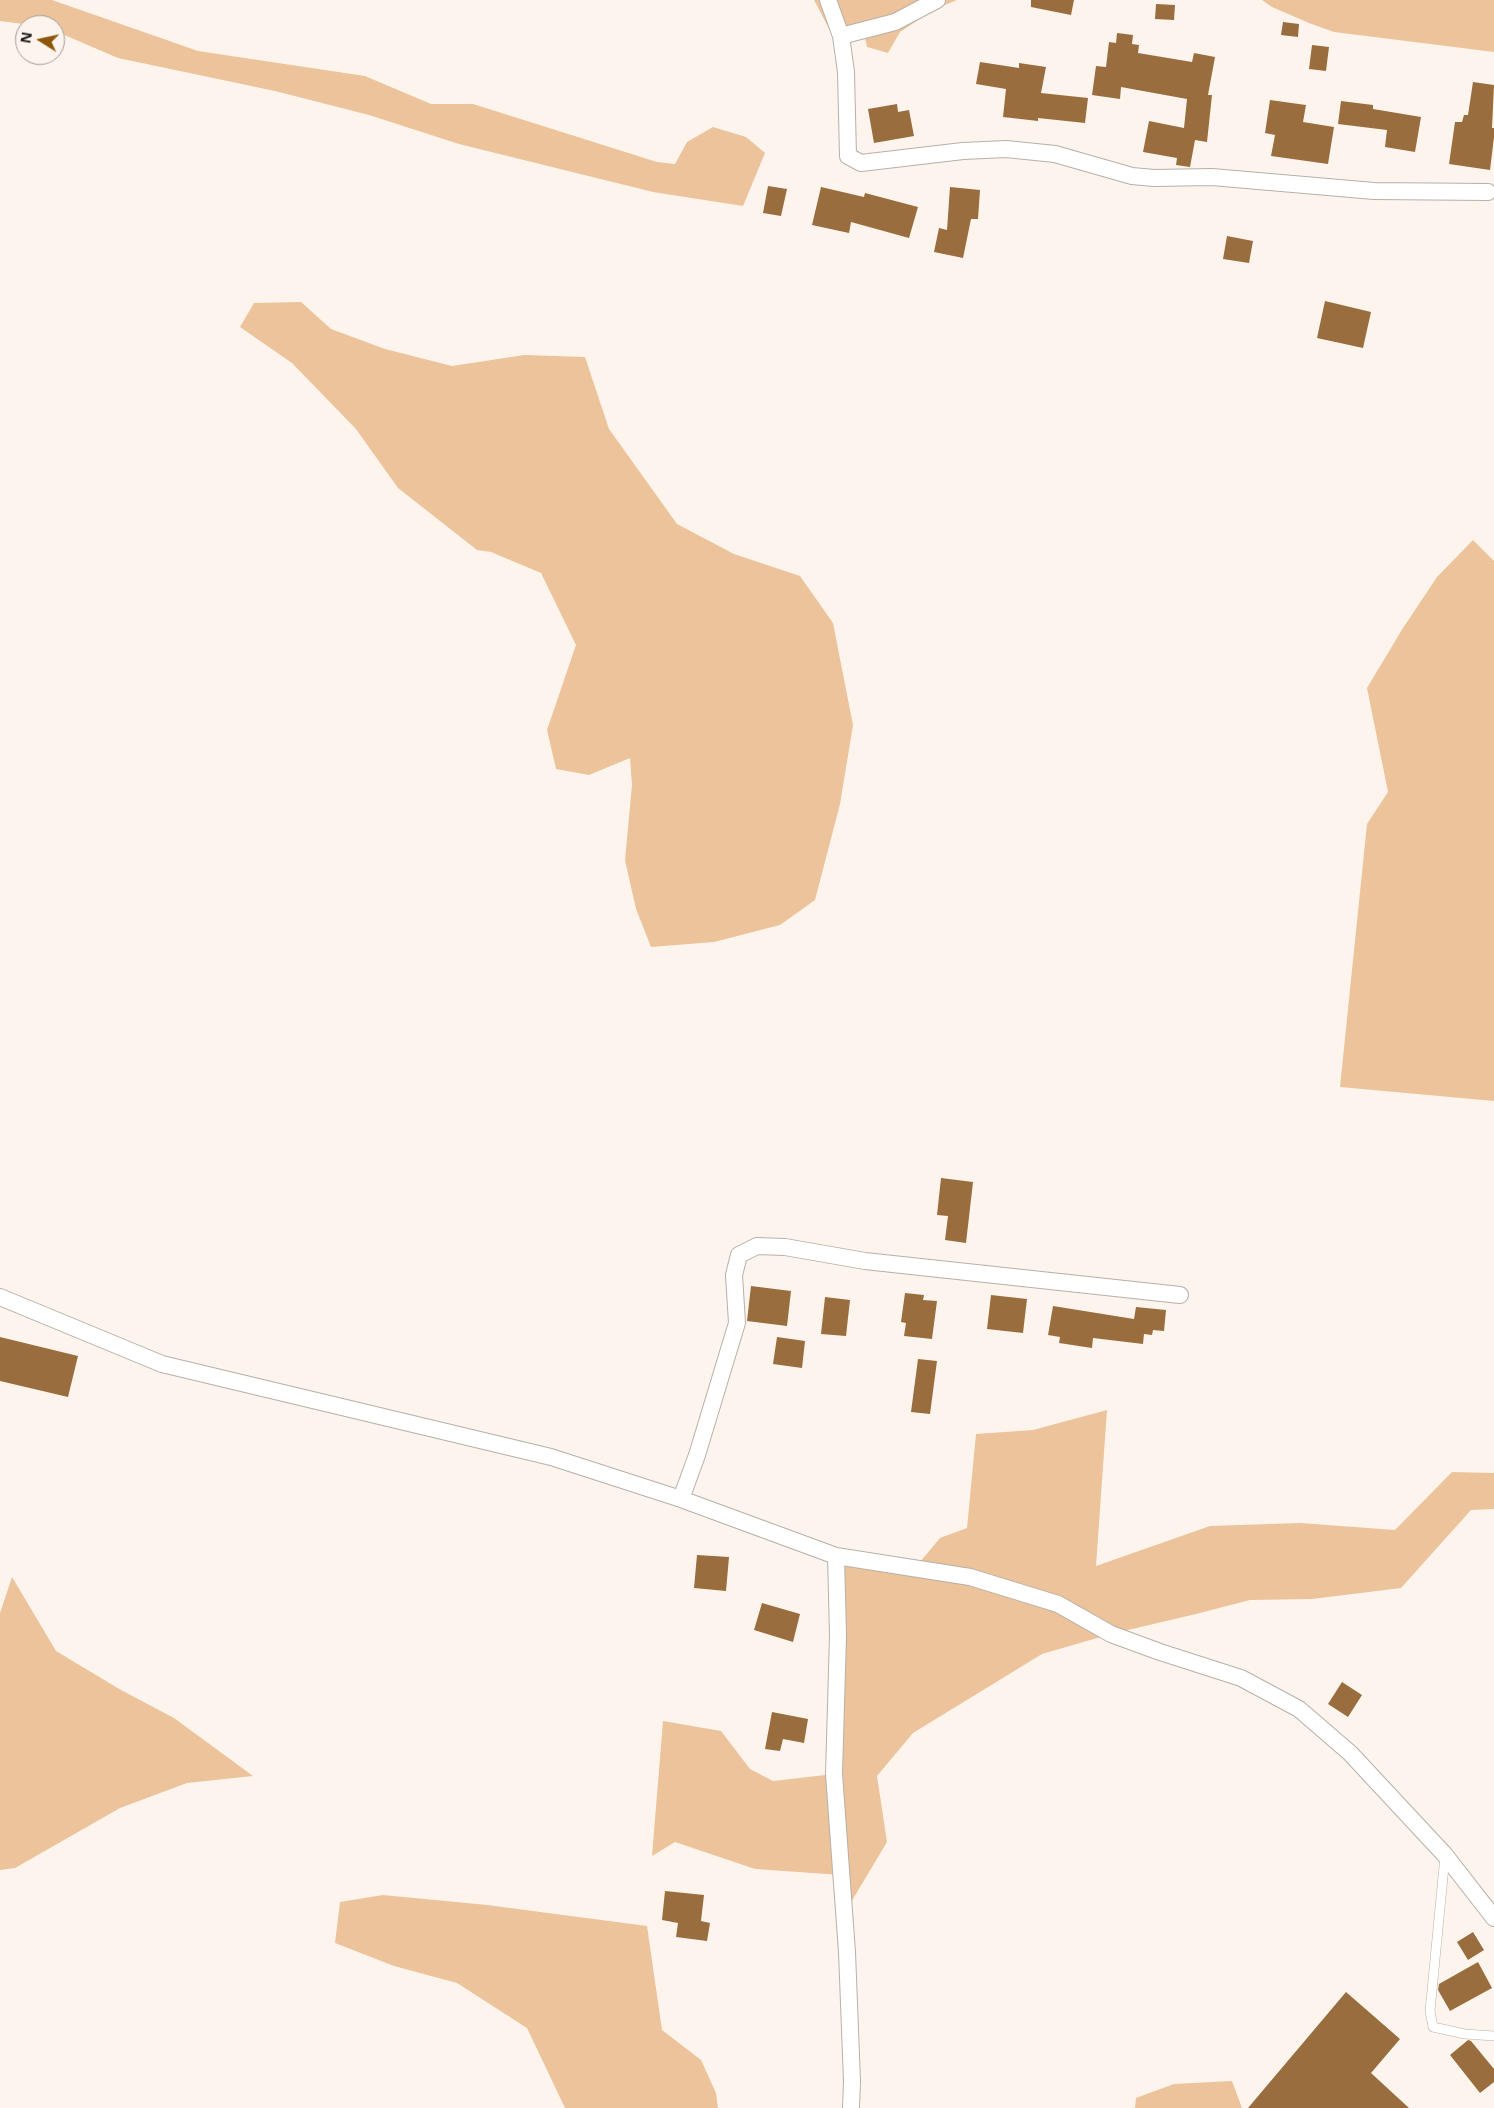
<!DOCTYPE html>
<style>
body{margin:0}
#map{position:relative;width:1494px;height:2108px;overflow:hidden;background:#fdf5ed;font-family:"Open Sans",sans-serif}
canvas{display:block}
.north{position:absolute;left:15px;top:15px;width:50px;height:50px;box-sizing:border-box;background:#fdf5ed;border:1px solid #a29c97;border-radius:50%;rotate:280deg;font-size:14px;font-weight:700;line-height:20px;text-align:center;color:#1a1715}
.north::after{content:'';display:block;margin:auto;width:18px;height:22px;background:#8d5609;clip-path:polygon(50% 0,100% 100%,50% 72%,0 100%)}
</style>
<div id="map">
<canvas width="1494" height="2108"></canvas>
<div class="north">N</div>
</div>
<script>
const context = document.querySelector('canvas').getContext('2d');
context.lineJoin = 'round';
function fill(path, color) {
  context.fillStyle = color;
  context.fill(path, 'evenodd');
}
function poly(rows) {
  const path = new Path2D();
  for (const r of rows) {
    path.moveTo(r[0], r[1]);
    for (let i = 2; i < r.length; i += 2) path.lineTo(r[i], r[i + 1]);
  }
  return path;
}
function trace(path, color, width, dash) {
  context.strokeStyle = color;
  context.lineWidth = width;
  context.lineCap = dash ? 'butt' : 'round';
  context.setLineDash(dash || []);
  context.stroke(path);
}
const green = poly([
 [0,0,52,0,198,51,365,76,431,104,473,104,657,162,675,164,687,142,713,127,746,137,765,153,743,206,653,192,459,144,369,115,275,91,118,58,55,31,55,25,31,25,0,21],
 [814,0,957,0,933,10,900,32,888,53,867,47,864,34,835,40],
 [1262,0,1494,0,1494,52,1334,32,1309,23,1272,7],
 [301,302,331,329,385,349,452,366,524,355,585,357,609,429,677,524,734,554,800,576,833,623,853,725,840,804,815,900,780,925,714,942,651,947,636,909,625,860,632,785,630,758,589,775,556,769,547,730,576,645,541,573,491,552,477,550,398,488,356,429,292,363,240,327,254,303],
 [1473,540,1494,561,1494,1101,1340,1087,1367,824,1388,792,1367,688,1403,628,1437,577],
 [1107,1410,1096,1566,1210,1526,1300,1523,1395,1530,1452,1472,1494,1473,1494,1509,1471,1510,1401,1588,1312,1599,1250,1600,1196,1614,1111,1634,1042,1654,913,1733,877,1776,887,1842,844,1914,841,1875,755,1869,675,1842,652,1856,663,1721,721,1731,750,1769,773,1781,834,1774,836,1556,915,1568,940,1538,967,1528,976,1434,1033,1430],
 [12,1577,56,1651,121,1690,174,1718,253,1776,187,1783,120,1808,15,1868,0,1870,0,1613],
 [383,1895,487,1905,647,1926,662,2030,701,2060,716,2093,718,2108,565,2108,527,2028,457,1983,394,1966,335,1943,340,1902],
 [1232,2081,1242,2108,1135,2108,1136,2098,1174,2084]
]);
const building = poly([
 [1031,0,1074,0,1071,15,1031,7],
 [1156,4,1175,5,1174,20,1155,19],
 [1283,22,1299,24,1298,37,1281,35],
 [1117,33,1133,35,1132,44,1139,45,1138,53,1192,62,1194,53,1215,57,1208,95,1212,95,1207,142,1195,140,1190,167,1176,165,1177,158,1143,152,1149,121,1184,128,1187,99,1121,87,1120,99,1092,95,1096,66,1106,67,1109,42,1116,43],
 [1312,45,1329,47,1326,71,1309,69],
 [980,62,1019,68,1019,63,1046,67,1041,93,1088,98,1085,123,1038,118,1038,121,1003,117,1006,89,976,84],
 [1473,82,1494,85,1492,128,1494,128,1494,137,1490,170,1449,164,1455,122,1462,122,1464,115,1468,115],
 [1270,100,1306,105,1303,122,1334,127,1328,164,1271,156,1275,135,1265,133],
 [1341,101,1373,105,1373,109,1421,117,1415,152,1385,147,1387,130,1338,124],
 [897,104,898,112,909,110,914,136,874,143,868,109],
 [768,186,787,189,781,216,763,213],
 [821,187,864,197,865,193,918,207,909,238,851,222,849,233,812,225],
 [950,187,980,190,978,219,971,219,963,258,934,252,939,228,947,230],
 [1227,236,1253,241,1249,263,1223,259],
 [1325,301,1371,312,1363,348,1317,338],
 [941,1178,973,1182,966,1243,945,1240,948,1216,937,1215],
 [751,1286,791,1291,787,1326,747,1321],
 [905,1293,924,1295,923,1300,937,1301,932,1339,904,1336,906,1323,901,1322],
 [991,1295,1027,1299,1023,1333,987,1329],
 [825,1297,850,1300,846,1336,821,1334],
 [1053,1306,1134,1319,1136,1307,1166,1310,1164,1331,1153,1330,1152,1335,1144,1334,1143,1344,1093,1338,1092,1348,1059,1343,1060,1337,1048,1335],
 [0,1337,78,1356,68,1397,0,1381],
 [777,1337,805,1341,802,1368,773,1364],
 [918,1359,937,1361,930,1414,911,1412],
 [697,1555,729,1557,726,1591,694,1588],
 [762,1603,800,1614,793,1642,754,1630],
 [1342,1682,1362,1695,1348,1717,1328,1704],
 [772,1712,808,1719,804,1743,783,1739,780,1751,765,1749],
 [665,1891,704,1895,701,1921,710,1923,707,1941,676,1937,678,1923,662,1920],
 [1473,1932,1484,1950,1468,1960,1457,1942],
 [1478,1962,1492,1988,1450,2011,1438,1990,1439,1984],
 [1346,1992,1400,2039,1371,2073,1409,2108,1248,2108],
 [1468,2040,1471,2041,1494,2069,1494,2082,1480,2093,1450,2055]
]);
const lane = poly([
 [1445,1856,1430,2011,1433,2027,1465,2034,1494,2036]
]);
const street = poly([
 [828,0,841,36,846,72,848,156,861,163,963,151,1006,149,1055,154,1132,176,1154,178,1212,177,1374,191,1488,192],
 [841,36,895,22,937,0],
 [0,1297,162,1364,551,1457,681,1499,836,1556,970,1577,1058,1604,1111,1634,1160,1652,1241,1678,1299,1709,1350,1753,1445,1855,1494,1918],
 [681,1499,697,1455,737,1323,734,1275,739,1255,757,1246,785,1247,865,1261,1180,1295],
 [836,1556,838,1635,834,1774,847,1952,852,2081,851,2108]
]);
fill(green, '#ecc39a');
fill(building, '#996d3d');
trace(lane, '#b7b0a8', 10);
trace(street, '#b7b0a8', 18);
trace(lane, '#fff', 9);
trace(street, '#fff', 16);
</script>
